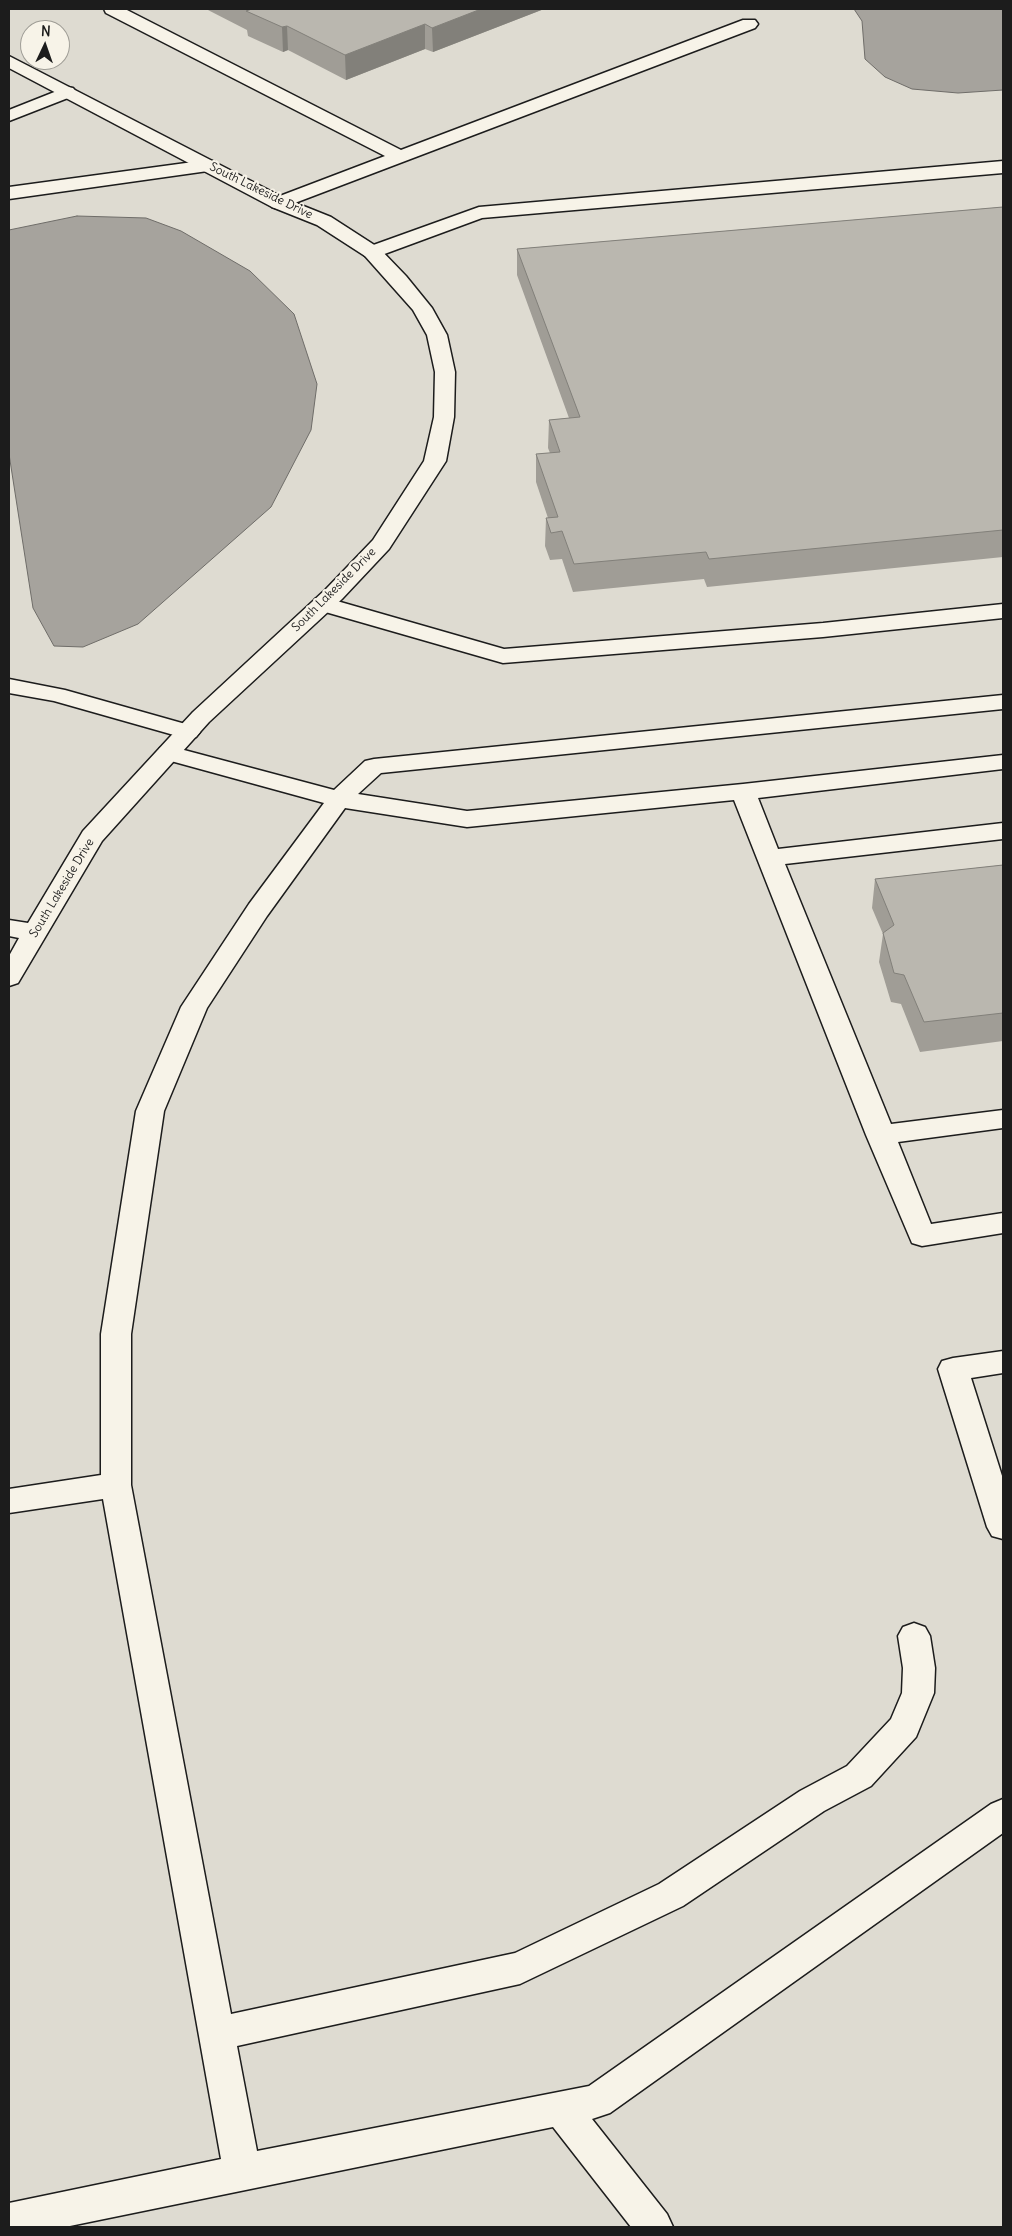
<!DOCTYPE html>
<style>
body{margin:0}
#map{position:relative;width:1012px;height:2236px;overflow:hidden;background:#eeeae0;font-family:Delius,sans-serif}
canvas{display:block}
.frame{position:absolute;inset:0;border:10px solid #1c1c1c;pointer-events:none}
.north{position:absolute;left:20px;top:20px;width:50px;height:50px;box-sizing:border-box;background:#f7f3e8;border:1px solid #9f9d96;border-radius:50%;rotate:3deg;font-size:14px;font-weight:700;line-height:20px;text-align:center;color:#1c1c1c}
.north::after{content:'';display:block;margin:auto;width:18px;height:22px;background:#1c1c1c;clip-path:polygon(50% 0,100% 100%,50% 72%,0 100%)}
</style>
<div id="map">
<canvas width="1012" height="2236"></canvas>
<div class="frame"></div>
<div class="north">N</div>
</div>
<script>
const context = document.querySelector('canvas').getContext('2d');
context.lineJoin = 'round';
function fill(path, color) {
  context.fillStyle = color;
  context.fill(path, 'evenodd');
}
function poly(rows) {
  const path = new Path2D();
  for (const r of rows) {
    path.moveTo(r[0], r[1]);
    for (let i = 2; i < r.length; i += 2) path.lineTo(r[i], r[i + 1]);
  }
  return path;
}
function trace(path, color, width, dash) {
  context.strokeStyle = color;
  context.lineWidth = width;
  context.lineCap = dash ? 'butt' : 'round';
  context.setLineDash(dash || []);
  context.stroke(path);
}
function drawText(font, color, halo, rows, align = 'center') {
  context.font = font + ' Delius,sans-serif';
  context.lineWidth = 4.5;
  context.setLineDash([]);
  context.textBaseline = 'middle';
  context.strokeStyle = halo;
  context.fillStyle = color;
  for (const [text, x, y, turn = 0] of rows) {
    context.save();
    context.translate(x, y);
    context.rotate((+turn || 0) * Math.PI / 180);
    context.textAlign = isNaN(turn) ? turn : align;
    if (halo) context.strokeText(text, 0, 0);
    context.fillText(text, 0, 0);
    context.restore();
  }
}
const built = poly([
 [9,9,1003,9,1003,2227,9,2227],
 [30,30,60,30,60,60,30,60]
]);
const water = poly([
 [854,9,1003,9,1003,90,958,93,912,89,885,77,865,59,862,21,854,9],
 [77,216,146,218,181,231,250,271,294,314,317,384,311,430,271,507,138,624,83,647,54,646,33,608,9,454,9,230,77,216]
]);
const lane = poly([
 [104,9,125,9,401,150,743,20,755,20,758,24,755,28,279,209,272,207,270,203,272,199,385,156,106,13,104,9],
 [67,87,73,88,76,92,73,96,9,121,9,110,67,87],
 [208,160,215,162,217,166,215,170,9,199,9,187,208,160],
 [1003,161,1003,173,482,218,379,256,372,258,365,256,362,252,365,248,479,207,1003,161],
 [323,597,504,649,823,623,1003,604,1003,618,823,637,503,663,315,609,312,604,315,599,323,597],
 [9,679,65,690,196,727,200,732,196,737,188,739,54,701,9,693,9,679],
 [1003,695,1003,709,381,773,358,794,467,811,743,784,1003,755,1003,769,758,798,778,849,1003,823,1003,839,785,864,891,1124,1003,1110,1003,1128,898,1142,931,1224,1003,1213,1003,1233,922,1246,912,1243,866,1135,734,800,467,827,345,808,267,916,207,1008,164,1111,131,1334,131,1485,231,2014,515,1953,659,1884,800,1791,847,1766,891,1719,902,1693,903,1668,898,1636,903,1627,914,1623,925,1627,930,1636,935,1668,934,1693,916,1737,871,1786,824,1811,683,1906,520,1984,237,2046,257,2151,589,2086,991,1804,1003,1799,1003,1833,610,2113,592,2119,667,2214,673,2227,631,2227,553,2127,65,2227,9,2227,9,2203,221,2159,103,1499,9,1513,9,1489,101,1475,101,1334,136,1111,181,1007,249,904,324,803,160,758,157,753,160,748,169,746,334,790,365,761,374,759,1003,695],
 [1003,1351,1003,1373,971,1378,1003,1479,1003,1539,992,1536,987,1527,938,1369,942,1361,953,1358,1003,1351]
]);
const secondary = poly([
 [9,56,286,199,331,217,379,248,406,276,432,308,447,335,455,372,454,417,446,461,389,549,342,599,209,722,102,841,18,983,9,986,9,956,19,938,9,936,9,920,28,923,83,831,193,712,326,589,373,540,424,461,434,417,435,372,427,335,413,310,365,256,317,225,272,207,9,68,9,56]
]);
const wall = poly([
 [206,9,544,9,433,52,425,49,346,80,288,50,283,52,248,36,247,30],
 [1003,207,1003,557,707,587,704,579,573,592,562,559,550,560,545,546,546,518,548,518,536,482,536,454,550,453,548,448,549,420,569,418,517,275,517,249],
 [1003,865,1003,1041,920,1052,901,1004,891,1002,879,962,883,934,872,908,875,879]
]);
const shadedWall = poly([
 [481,9,544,9,433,52,432,28],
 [425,24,425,49,346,80,345,55],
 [287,26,288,50,283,52,282,27]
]);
const building = poly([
 [252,9,481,9,432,28,425,24,345,55,287,26,282,27,246,11,252,9],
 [1003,207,1003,530,709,559,706,552,574,564,562,531,551,533,546,518,558,517,536,454,560,452,549,420,580,417,517,249,1003,207],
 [1003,865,1003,1013,924,1022,904,975,894,973,883,933,894,925,875,879,1003,865]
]);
const farStreetnames = [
 ["South Lakeside Drive",261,191,26],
 ["South Lakeside Drive",334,590,-45],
 ["South Lakeside Drive",62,888,-59]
];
fill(built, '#dedbd1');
fill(water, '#a6a39d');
trace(water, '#6f6d69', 1);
trace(lane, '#1c1c1c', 3);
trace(secondary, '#1c1c1c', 3);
fill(lane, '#f7f3e8');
fill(secondary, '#f7f3e8');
fill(wall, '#a09d96');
fill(shadedWall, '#82807a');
fill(building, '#bab7af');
trace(building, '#82807a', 1);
drawText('12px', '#1c1c1c', '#f7f3e8', farStreetnames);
</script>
